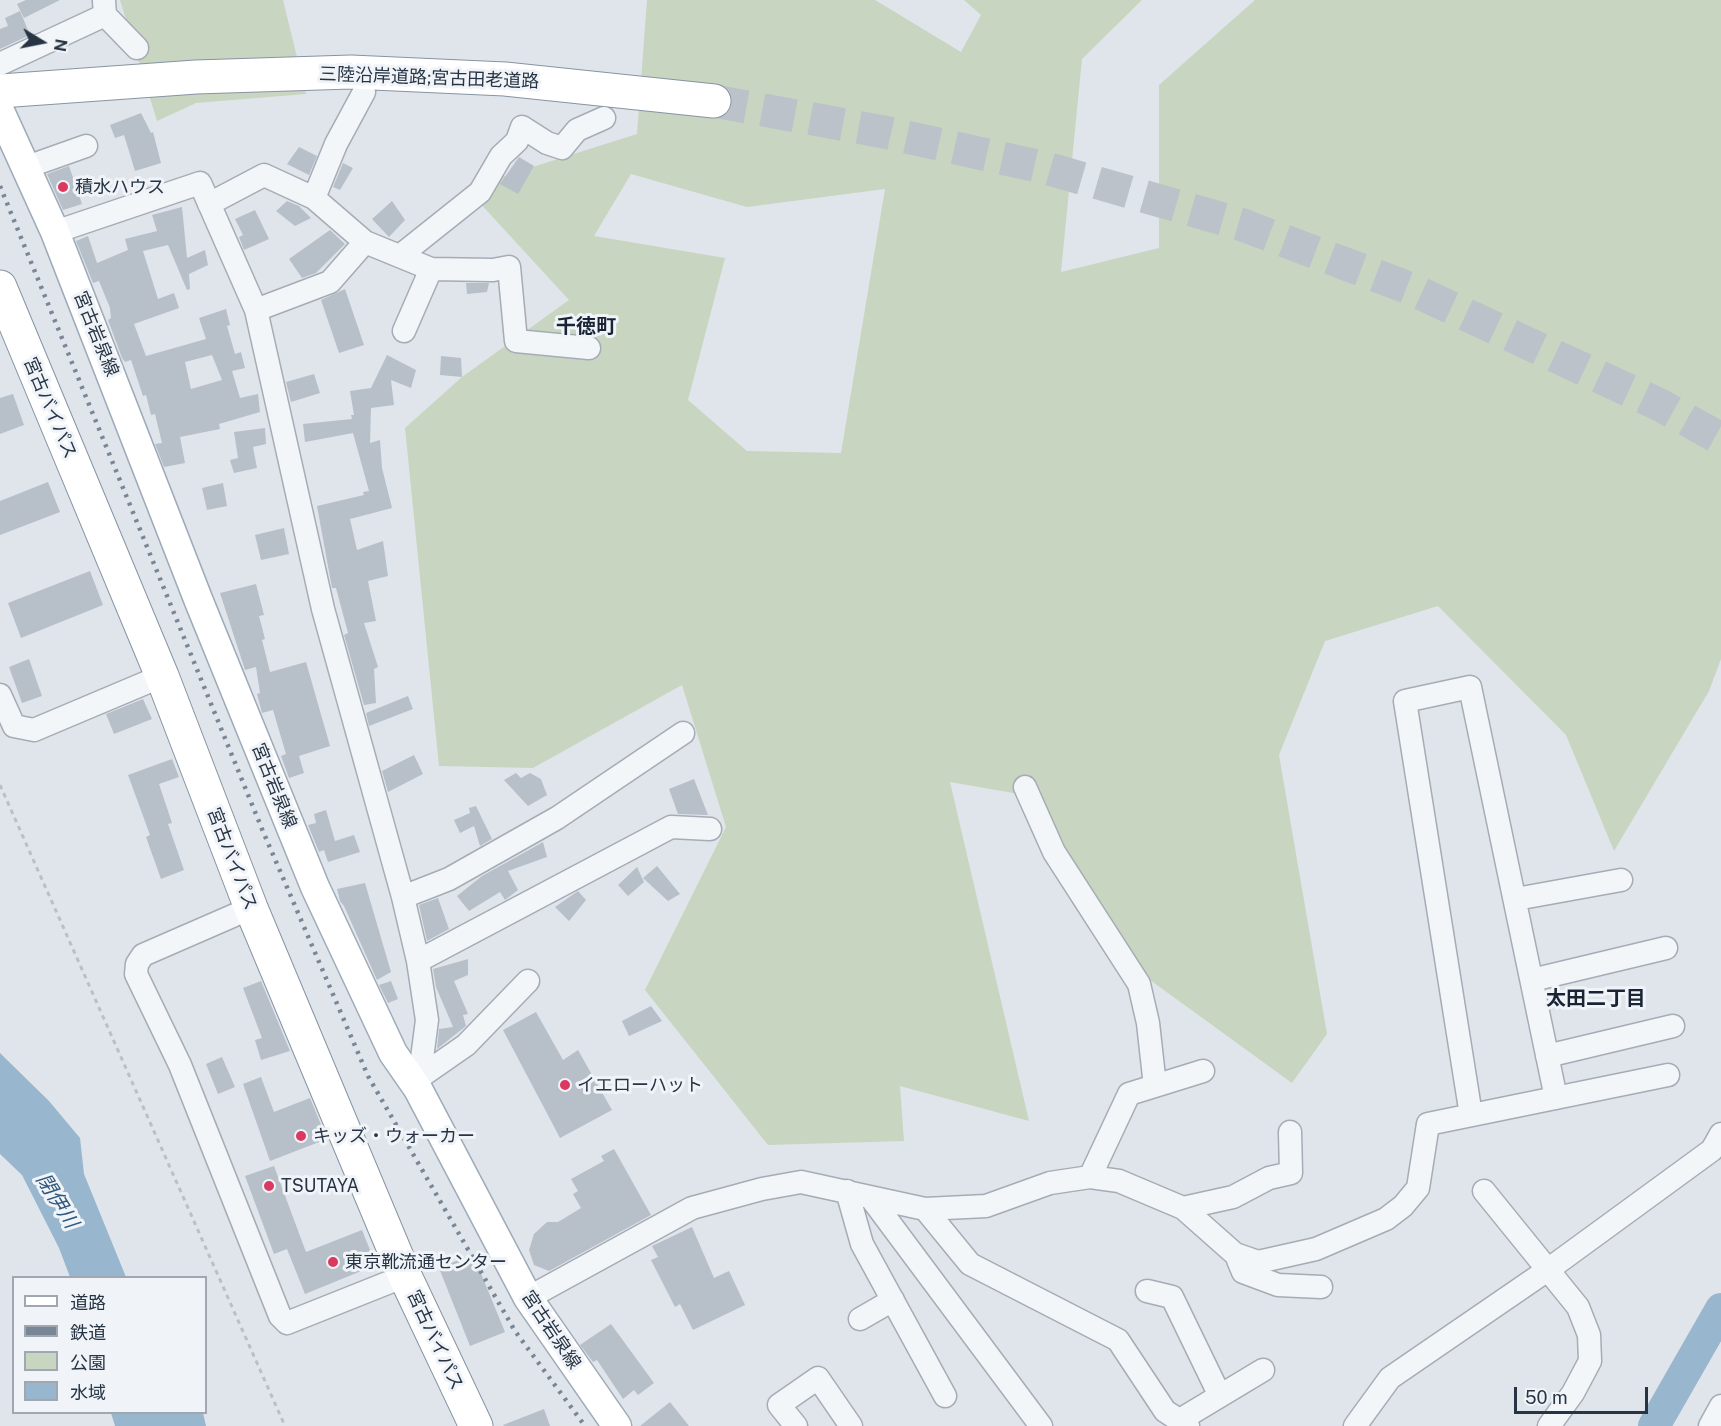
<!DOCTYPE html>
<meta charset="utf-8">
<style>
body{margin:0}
#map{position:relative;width:1721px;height:1426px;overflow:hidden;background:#e0e5eb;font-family:"Public Sans","Noto Sans JP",sans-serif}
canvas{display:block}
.legend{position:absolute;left:12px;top:1276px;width:195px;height:138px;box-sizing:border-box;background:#f0f4f8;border:2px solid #a0a7b0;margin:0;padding:8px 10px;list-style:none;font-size:18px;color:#273444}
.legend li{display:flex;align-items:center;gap:12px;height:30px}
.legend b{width:30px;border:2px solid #a0a7b0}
.north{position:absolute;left:12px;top:12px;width:60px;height:60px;-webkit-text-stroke:4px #f0f4f8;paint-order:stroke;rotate:100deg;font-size:16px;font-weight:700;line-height:24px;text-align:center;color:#273444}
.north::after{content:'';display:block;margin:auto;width:21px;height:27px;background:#273444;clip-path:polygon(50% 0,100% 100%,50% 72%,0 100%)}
.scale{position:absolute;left:1514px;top:1387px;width:134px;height:27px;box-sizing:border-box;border:3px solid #273444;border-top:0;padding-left:8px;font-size:18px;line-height:21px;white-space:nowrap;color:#273444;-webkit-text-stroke:4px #f0f4f8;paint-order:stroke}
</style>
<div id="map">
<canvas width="1721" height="1426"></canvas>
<ul class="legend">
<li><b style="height:8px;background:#fff"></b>道路</li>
<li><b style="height:8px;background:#788696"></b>鉄道</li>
<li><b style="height:16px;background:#c8d5c0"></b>公園</li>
<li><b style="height:16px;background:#98b7ce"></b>水域</li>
</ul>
<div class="north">N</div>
<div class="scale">50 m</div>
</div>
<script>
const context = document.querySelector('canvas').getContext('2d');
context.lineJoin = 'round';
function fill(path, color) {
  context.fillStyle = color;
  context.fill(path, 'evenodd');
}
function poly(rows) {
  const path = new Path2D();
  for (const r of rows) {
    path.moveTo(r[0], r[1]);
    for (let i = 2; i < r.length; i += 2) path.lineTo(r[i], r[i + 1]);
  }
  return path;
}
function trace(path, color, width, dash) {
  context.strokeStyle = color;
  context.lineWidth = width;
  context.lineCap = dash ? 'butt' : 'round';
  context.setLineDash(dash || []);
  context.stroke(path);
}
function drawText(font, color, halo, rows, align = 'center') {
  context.font = font + ' "Public Sans","Noto Sans JP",sans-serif';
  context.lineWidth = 6;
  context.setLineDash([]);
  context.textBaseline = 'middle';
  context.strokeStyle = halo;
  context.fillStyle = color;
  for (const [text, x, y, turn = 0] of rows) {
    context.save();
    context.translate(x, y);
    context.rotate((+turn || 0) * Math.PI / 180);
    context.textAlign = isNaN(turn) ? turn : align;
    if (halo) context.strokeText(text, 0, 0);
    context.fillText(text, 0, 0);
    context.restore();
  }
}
const green = poly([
 [120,0,283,0,306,94,196,103,157,121],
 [647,0,875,0,961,52,981,15,964,0,1142,0,1082,59,1061,272,1159,248,1159,85,1255,0,1721,0,1721,659,1709,691,1614,851,1566,735,1438,606,1325,641,1279,755,1327,1034,1292,1083,1099,943,1042,798,950,782,1029,1121,900,1086,904,1141,768,1145,645,990,726,827,682,685,533,768,439,766,405,428,462,377,569,300,466,188,637,134],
 [631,174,747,207,885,189,841,453,747,451,688,400,725,258,594,236]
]);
const water = poly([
 [0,1053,49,1101,80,1138,84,1174,126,1277,70,1277,59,1248,22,1175,0,1154],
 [111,1413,203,1413,206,1426,115,1426]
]);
const river = poly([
 [1654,1426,1721,1309]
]);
const building = poly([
 [26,0,60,0,24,18,17,4],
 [20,11,30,35,0,49,0,29,8,26,5,18],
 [141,113,151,133,153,132,161,163,135,171,124,135,115,138,110,125],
 [299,147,317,156,309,175,287,164],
 [519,157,534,166,518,194,500,184],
 [343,163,353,168,340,190,333,187],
 [69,166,82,204,63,210,47,174],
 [287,201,299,206,311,218,295,226,276,211],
 [392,201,405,220,389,237,372,219],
 [182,207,187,258,205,250,208,265,189,274,190,289,187,290,168,245,143,251,158,299,174,293,179,308,134,324,146,356,206,339,199,318,226,309,230,325,227,326,235,354,241,352,245,368,232,371,240,398,258,394,260,412,219,424,220,429,180,437,185,463,164,467,155,444,162,443,155,414,151,415,146,395,143,396,131,360,125,362,122,358,108,320,111,318,110,308,99,281,93,283,76,241,88,236,97,263,128,250,125,239,157,231,152,215],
 [212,355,222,380,191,389,185,362],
 [255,210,269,239,244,250,239,237,243,235,235,219],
 [330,230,345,244,316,273,302,278,289,259],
 [466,283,489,283,487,292,467,294],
 [345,289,364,345,339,353,321,300],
 [387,355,416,370,411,388,391,380,394,405,371,408,370,443,380,440,382,468,392,508,350,519,357,550,383,541,388,576,368,581,376,621,364,623,378,667,374,669,376,703,364,705,344,635,348,633,336,588,332,588,317,506,364,495,363,492,369,491,353,433,305,442,303,424,352,419,351,415,354,415,350,391,371,388],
 [441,356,461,358,462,377,440,375],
 [314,374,320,393,291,402,286,382],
 [13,394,24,425,0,434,0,398],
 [265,428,266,444,253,447,257,468,234,473,230,460,238,458,234,432],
 [48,482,60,512,0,535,0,501],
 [223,483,227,506,207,510,202,488],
 [284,528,289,554,261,560,255,535],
 [90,571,103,605,21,638,8,603],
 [256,584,264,615,259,616,265,639,262,640,270,672,306,662,330,746,299,756,304,773,289,778,281,756,286,754,273,710,262,713,257,694,260,693,256,667,245,670,220,593],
 [29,659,42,696,22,703,9,667],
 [408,696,413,709,369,726,366,713],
 [143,699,152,719,114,734,106,714],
 [414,755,423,774,388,792,382,771],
 [172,759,179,777,159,784,172,823,168,824,184,870,161,879,146,837,150,835,128,775],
 [516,773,521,778,530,773,541,779,547,795,528,806,504,780],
 [694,779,708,815,707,815,678,814,669,789],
 [476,806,492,839,480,846,474,826,460,833,454,820,470,813,469,808],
 [326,810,335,841,354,835,360,852,328,862,324,850,319,852,308,825,316,823,314,814],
 [543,842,547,857,508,871,518,890,505,900,500,892,469,911,457,896,482,876],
 [657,866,680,894,668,901,643,878],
 [637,867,644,882,628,896,618,885],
 [365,883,391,972,377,980,344,906,340,901,337,889],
 [578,891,586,900,569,921,555,907],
 [438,898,449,929,427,941,419,905],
 [468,959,468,975,454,981,468,1014,463,1015,466,1026,437,1049,439,1029,453,1027,436,987,433,969],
 [261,981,290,1051,261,1060,255,1040,262,1038,243,988],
 [391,981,398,999,388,1003,379,985],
 [651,1006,662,1021,629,1036,622,1021],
 [536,1012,563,1060,578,1050,612,1110,560,1138,503,1030],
 [222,1057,235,1087,218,1094,206,1064],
 [261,1077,274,1112,310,1098,327,1139,270,1161,243,1084],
 [614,1149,651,1215,549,1271,534,1265,529,1250,534,1234,547,1222,558,1222,581,1208,573,1194,578,1191,571,1179,604,1161,601,1156],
 [274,1166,306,1252,362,1230,376,1265,305,1294,287,1249,274,1254,245,1176],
 [692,1227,714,1278,729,1271,745,1305,693,1330,680,1304,675,1307,651,1260,658,1257,652,1246],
 [473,1254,505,1332,470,1346,439,1268],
 [611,1324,654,1383,638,1395,634,1390,623,1399,597,1360,593,1362,580,1345],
 [670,1402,689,1426,640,1426],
 [544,1409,550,1426,504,1426,503,1425]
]);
const highwayTunnel = poly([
 [714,101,884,132,1046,168,1240,224,1409,288,1660,405,1721,439]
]);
const path = poly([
 [0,785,285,1426]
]);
const minor = poly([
 [104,1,105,15,137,48],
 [0,64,105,15],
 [24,168,86,146],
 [314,198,336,144,364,92],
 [209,204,264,175,314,198,365,242,431,269,493,270,509,267,516,341,589,348],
 [55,232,200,183,256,310,323,609,403,897,418,961,427,1020,418,1089],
 [401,255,480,192,501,156,517,141,522,127,547,143,562,148,577,130,604,118],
 [256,310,330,282,365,242],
 [404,331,431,269],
 [0,695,14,726,34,730,162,676],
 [1025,787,1054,852,1139,984,1148,1023,1155,1086],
 [403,897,449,879,557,818,683,733],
 [1516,899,1621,880],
 [251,908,143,955,137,964,136,974,180,1065,280,1316,287,1323,405,1276],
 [418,961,671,827,710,829],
 [1532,980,1666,948],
 [1547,1056,1673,1026],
 [420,1077,466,1045,528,981],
 [1471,1115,1405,701,1470,687,1556,1098],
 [1090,1177,1129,1094,1203,1071],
 [847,1191,862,1244,945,1396],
 [1484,1191,1578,1307,1589,1335,1590,1361,1573,1393,1549,1426],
 [871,1198,1041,1426],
 [1183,1208,1233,1197,1269,1178,1291,1173,1290,1132],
 [925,1209,970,1264,1118,1340,1165,1411,1188,1426],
 [1238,1260,1243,1272,1278,1285,1321,1287],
 [1147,1291,1172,1297,1220,1396],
 [528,1298,692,1208,762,1189,801,1182,925,1209,986,1206,1050,1183,1090,1177,1119,1181,1183,1208,1235,1254,1258,1262,1316,1249,1386,1219,1403,1206,1418,1188,1428,1124,1668,1075],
 [860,1319,893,1300],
 [1180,1420,1263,1370],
 [796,1426,779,1405,818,1378,851,1426],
 [1355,1426,1390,1378,1549,1269,1712,1150,1721,1134],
 [1710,1426,1721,1406]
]);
const major = poly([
 [0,111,55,232,198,599,315,887,393,1053,418,1089,528,1298,617,1426]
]);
const highway = poly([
 [0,91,196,77,351,72,505,79,714,101],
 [0,287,162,676,251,908,405,1276,476,1426]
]);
const rail = poly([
 [0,186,262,829,368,1076,515,1331,585,1426]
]);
const markers = [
 [63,187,6,"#dc3960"],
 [565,1085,6,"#dc3960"],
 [301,1136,6,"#dc3960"],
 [269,1186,6,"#dc3960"],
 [333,1262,6,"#dc3960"]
];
const streetNames = [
 ["三陸沿岸道路;宮古田老道路",429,78,2],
 ["宮古岩泉線",96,334,68],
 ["宮古バイパス",50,408,67],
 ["宮古岩泉線",274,786,68],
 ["宮古バイパス",232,859,69],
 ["宮古岩泉線",551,1330,56],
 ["宮古バイパス",435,1340,65]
];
const poiNames = [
 ["積水ハウス",75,187],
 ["イエローハット",577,1085],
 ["キッズ・ウォーカー",313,1136],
 ["TSUTAYA",281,1186],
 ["東京靴流通センター",345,1262]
];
const neighbourhoodNames = [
 ["千徳町",586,327],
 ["太田二丁目",1596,999]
];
const waterNames = [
 ["閉伊川",57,1201,58]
];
fill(green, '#c8d5c0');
fill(water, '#98b7ce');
trace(river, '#98b7ce', 32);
fill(building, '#b7bfc9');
trace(highwayTunnel, '#bbc2ca', 33, [33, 16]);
trace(minor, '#a5acb6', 25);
trace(major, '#9eabb8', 31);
trace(highway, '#8694a3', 35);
trace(path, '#bac0c6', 3, [4.5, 4.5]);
trace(minor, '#f3f6f8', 22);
trace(major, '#fff', 28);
trace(highway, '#fff', 33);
trace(rail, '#788696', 4.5, [3, 6]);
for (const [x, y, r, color] of markers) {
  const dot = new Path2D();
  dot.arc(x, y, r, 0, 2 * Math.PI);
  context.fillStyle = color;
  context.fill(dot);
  trace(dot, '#f0f4f8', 2);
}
drawText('18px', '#273444', '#f0f4f8', streetNames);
drawText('18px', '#273444', '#f0f4f8', poiNames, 'left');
drawText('bold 20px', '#192535', '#f0f4f8', neighbourhoodNames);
drawText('italic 20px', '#2d577c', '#f0f4f8', waterNames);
</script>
